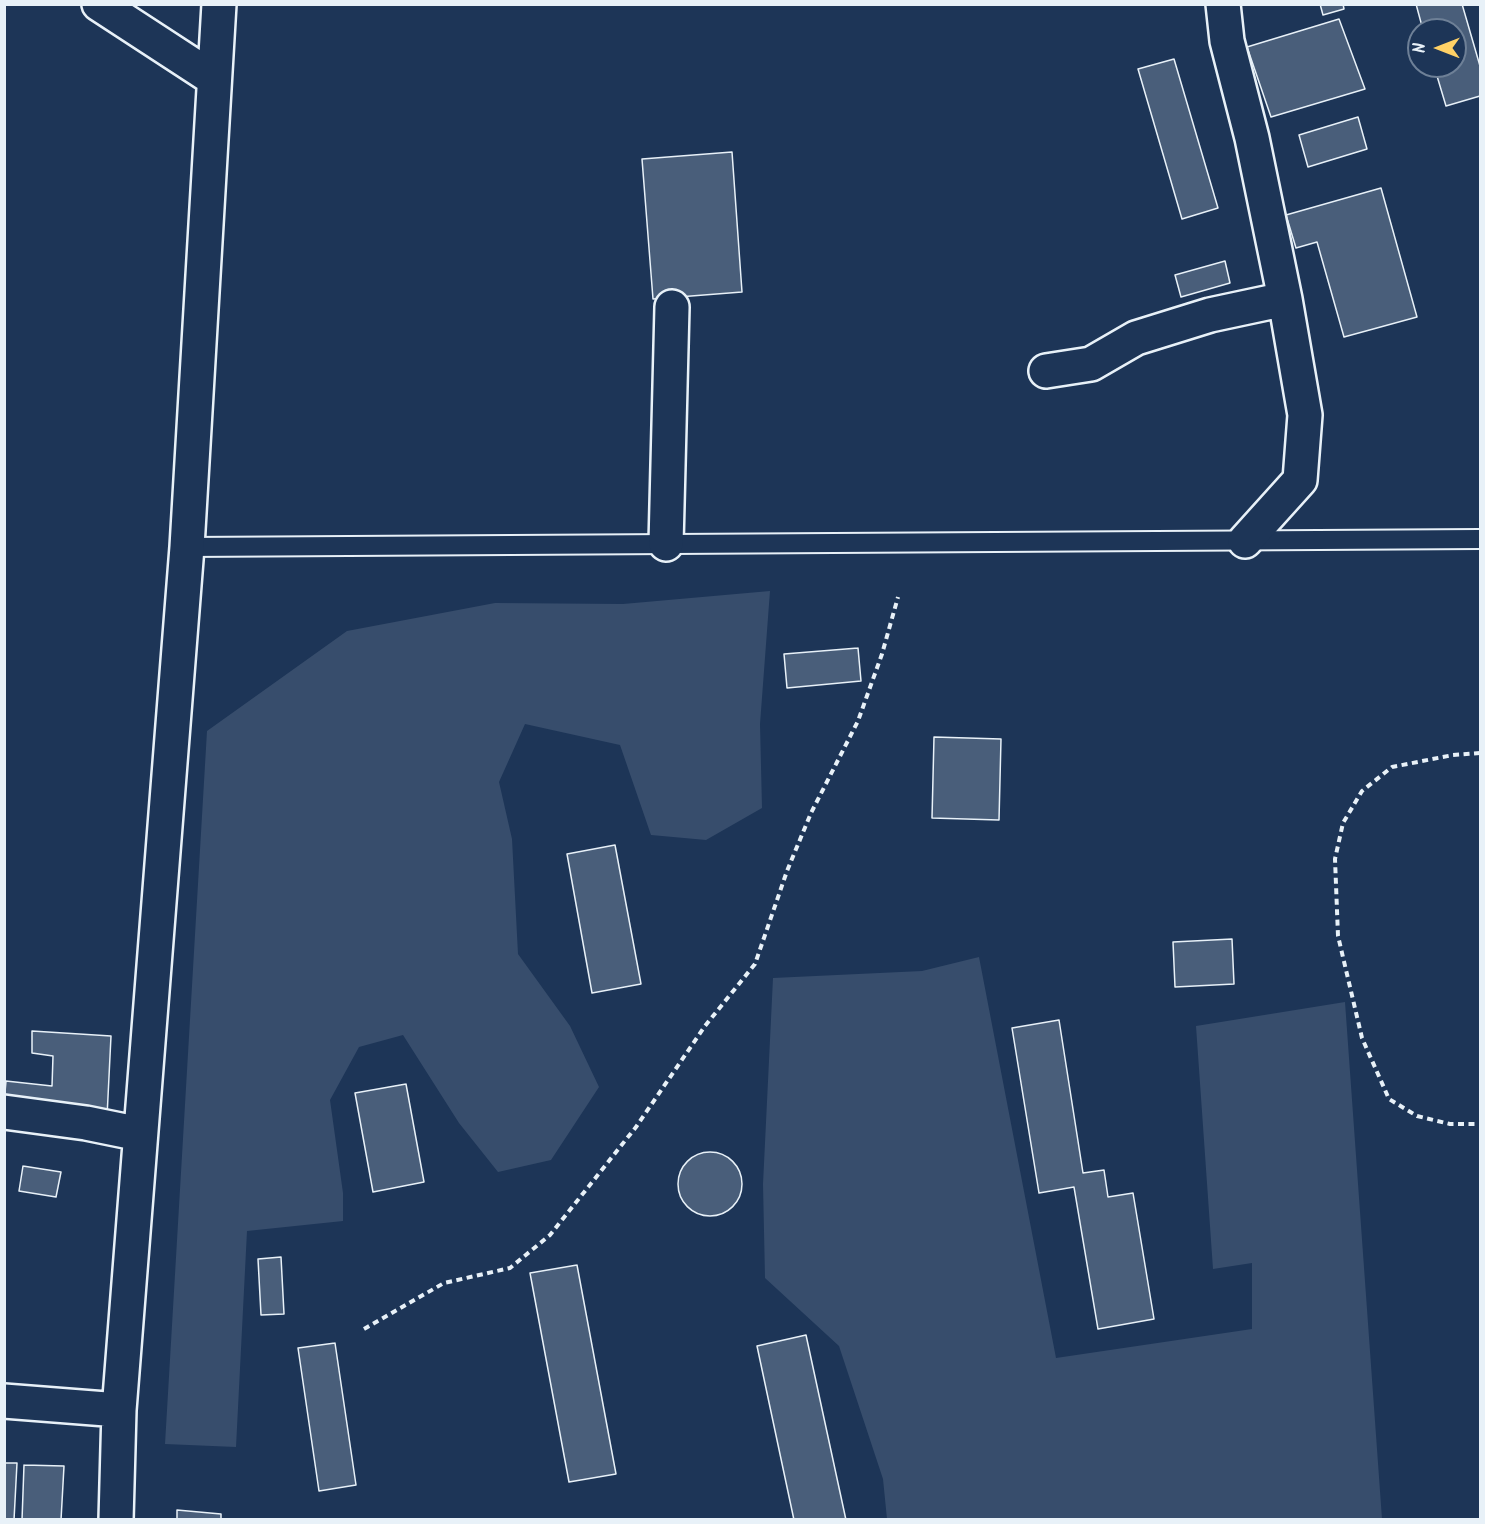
<!DOCTYPE html>
<style>
body{margin:0}
#map{position:relative;width:1485px;height:1524px;overflow:hidden;background:#1d3557;font-family:Kalam,sans-serif}
canvas{display:block}
.frame{position:absolute;inset:0;border:6px solid #e8f1f8;pointer-events:none}
.north{position:absolute;left:1407px;top:18px;width:60px;height:60px;box-sizing:border-box;background:#1d3557;border:2px solid #6e8097;border-radius:50%;rotate:270deg;font-size:16px;font-weight:700;line-height:24px;text-align:center;color:#e8f1f8}
.north::after{content:'';display:block;margin:auto;width:21px;height:27px;background:#ffd166;clip-path:polygon(50% 0,100% 100%,50% 72%,0 100%)}
</style>
<div id="map">
<canvas width="1485" height="1524"></canvas>
<div class="frame"></div>
<div class="north">N</div>
</div>
<script>
const context = document.querySelector('canvas').getContext('2d');
context.lineJoin = 'round';
function fill(path, color) {
  context.fillStyle = color;
  context.fill(path, 'evenodd');
}
function poly(rows) {
  const path = new Path2D();
  for (const r of rows) {
    if (r.length === 3) {
      path.moveTo(r[0] + r[2], r[1]);
      path.arc(r[0], r[1], r[2], 0, 2 * Math.PI);
      continue;
    }
    path.moveTo(r[0], r[1]);
    for (let i = 2; i < r.length; i += 2) path.lineTo(r[i], r[i + 1]);
  }
  return path;
}
function trace(path, color, width, dash) {
  context.strokeStyle = color;
  context.lineWidth = width;
  context.lineCap = dash ? 'butt' : 'round';
  context.setLineDash(dash || []);
  context.stroke(path);
}
const green = poly([
 [770,591,760,724,762,808,706,840,651,835,620,745,525,724,499,782,512,839,518,954,570,1026,599,1087,551,1160,498,1172,459,1123,403,1035,359,1047,330,1100,343,1193,343,1221,247,1231,236,1447,165,1444,207,731,347,631,495,603,623,604],
 [979,957,1056,1358,1252,1329,1252,1263,1213,1269,1196,1026,1345,1002,1382,1519,887,1519,883,1479,839,1346,765,1278,763,1184,773,978,922,971]
]);
const building = poly([
 [1320,4,1343,4,1344,9,1323,15,1320,4],
 [1416,4,1462,4,1480,66,1480,96,1446,106,1434,66,1455,66,1455,30,1423,30,1416,4],
 [1339,19,1365,89,1271,117,1247,47,1339,19],
 [1174,59,1218,208,1182,219,1138,69,1174,59],
 [1358,117,1367,149,1308,167,1299,135,1358,117],
 [732,152,742,292,653,299,642,159,732,152],
 [1381,188,1417,317,1344,337,1317,242,1296,248,1286,215,1381,188],
 [1225,261,1230,283,1181,297,1175,275,1225,261],
 [858,648,861,681,787,688,784,654,858,648],
 [934,737,1001,739,999,820,932,818,934,737],
 [615,845,641,984,592,993,567,854,615,845],
 [1232,939,1234,984,1175,987,1173,942,1232,939],
 [1059,1020,1083,1173,1104,1170,1108,1197,1133,1193,1154,1319,1098,1329,1074,1187,1039,1193,1012,1028,1059,1020],
 [32,1031,111,1036,107,1117,4,1103,6,1081,52,1086,53,1056,32,1053,32,1031],
 [406,1084,424,1182,373,1192,355,1093,406,1084],
 [710,1184,32],
 [23,1166,61,1172,56,1197,19,1191,23,1166],
 [281,1257,284,1314,261,1315,258,1259,281,1257],
 [577,1265,616,1474,569,1482,530,1273,577,1265],
 [806,1335,846,1520,794,1520,757,1346,806,1335],
 [335,1343,356,1485,319,1491,298,1348,335,1343],
 [4,1463,17,1463,14,1520,4,1520,4,1463],
 [24,1465,64,1466,61,1520,22,1520,24,1465],
 [177,1510,221,1514,221,1520,177,1520,177,1510]
]);
const path = poly([
 [1480,753,1453,755,1392,767,1362,791,1343,823,1335,859,1338,936,1362,1038,1389,1099,1417,1116,1450,1124,1480,1124],
 [364,1329,444,1283,510,1268,550,1235,636,1127,705,1026,755,964,787,871,811,813,858,721,882,654,898,597]
]);
const service = poly([
 [187,547,1480,539]
]);
const minor = poly([
 [99,4,214,79],
 [1223,4,1227,41,1252,138,1285,299,1305,415,1300,480,1245,541],
 [1046,371,1091,364,1136,338,1210,315,1285,299],
 [666,544,672,307],
 [4,1112,86,1123,140,1134],
 [4,1401,119,1410],
 [116,1520,119,1410,187,547,219,4]
]);
fill(green, '#374d6c');
fill(building, '#495e7a');
trace(building, '#e8f1f8', 1.5);
trace(service, '#e8f1f8', 22);
trace(minor, '#e8f1f8', 38);
trace(path, '#e8f1f8', 4, [6, 4.5]);
trace(service, '#1d3557', 18);
trace(minor, '#1d3557', 33);
</script>
